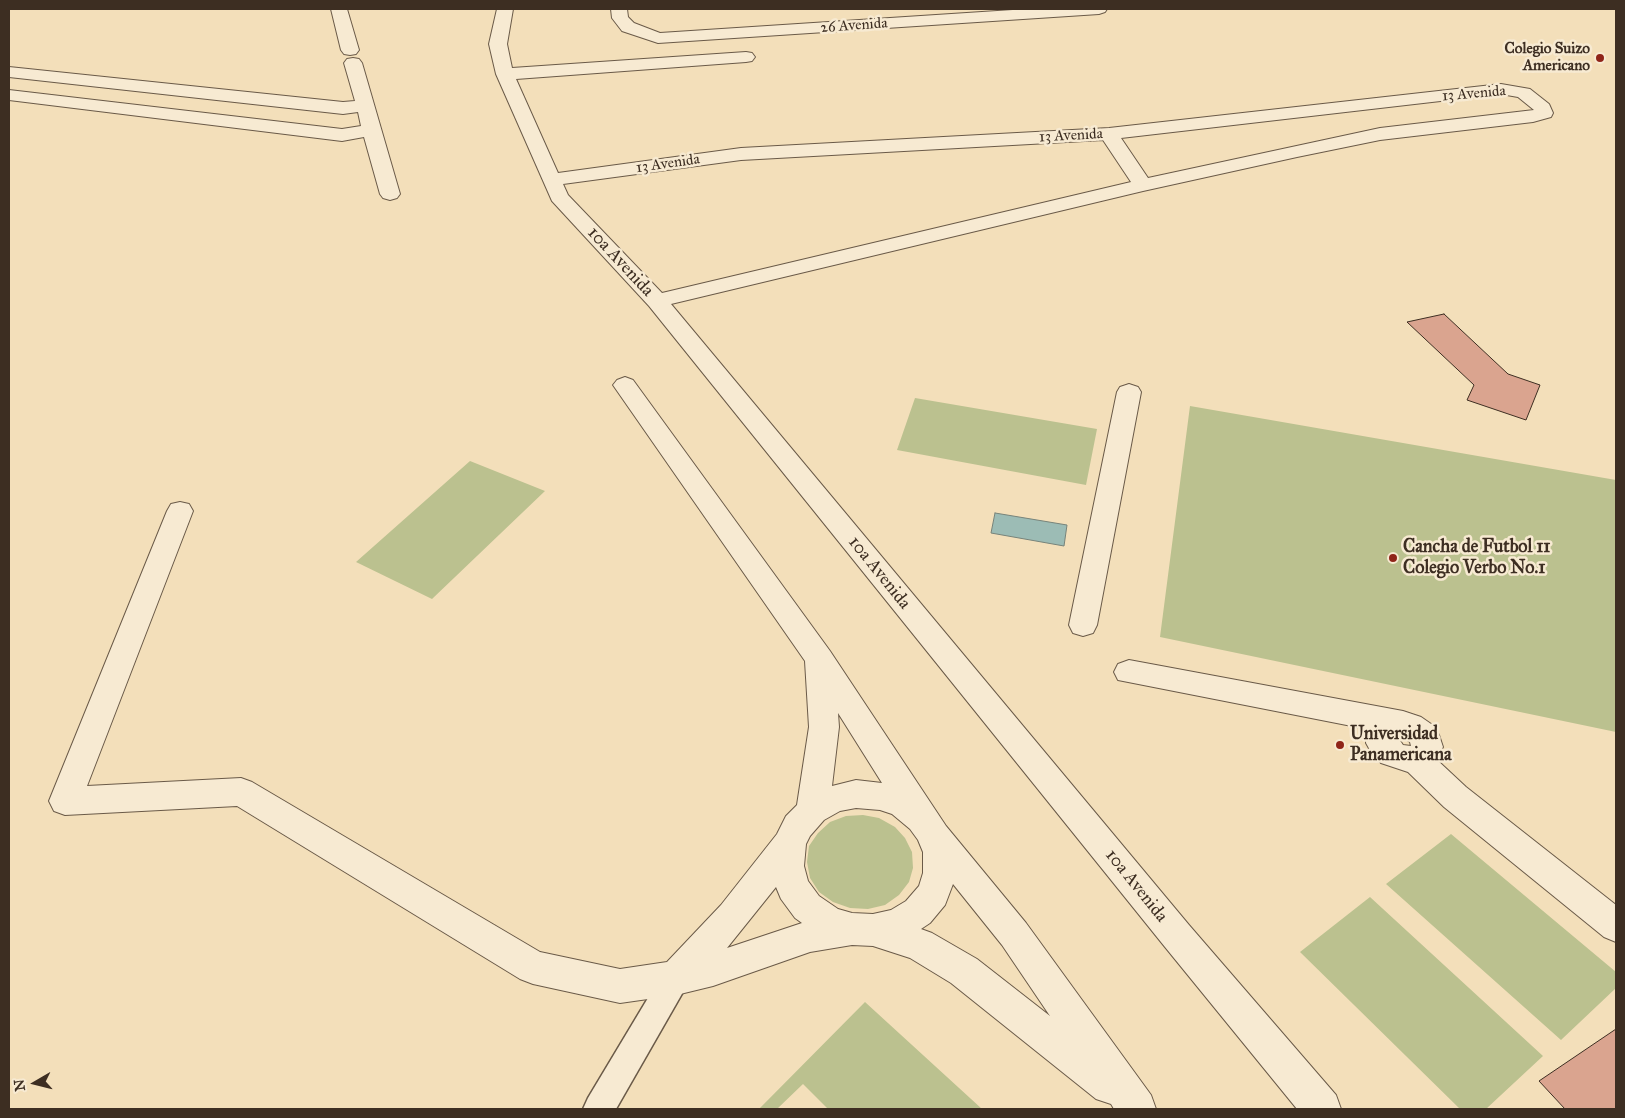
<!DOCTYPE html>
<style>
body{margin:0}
#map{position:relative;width:1625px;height:1118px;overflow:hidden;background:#f3dfba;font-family:"IM FELL Great Primer",serif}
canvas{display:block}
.frame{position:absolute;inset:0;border:10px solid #3d2e22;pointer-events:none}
.north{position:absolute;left:10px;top:1058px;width:50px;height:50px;-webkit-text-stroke:4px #f7ead2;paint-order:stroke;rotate:262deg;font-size:14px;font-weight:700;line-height:20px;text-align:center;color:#3d2e22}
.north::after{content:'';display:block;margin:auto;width:18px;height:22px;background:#3d2e22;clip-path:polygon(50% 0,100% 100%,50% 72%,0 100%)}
</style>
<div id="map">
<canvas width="1625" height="1118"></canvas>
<div class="frame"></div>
<div class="north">N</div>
</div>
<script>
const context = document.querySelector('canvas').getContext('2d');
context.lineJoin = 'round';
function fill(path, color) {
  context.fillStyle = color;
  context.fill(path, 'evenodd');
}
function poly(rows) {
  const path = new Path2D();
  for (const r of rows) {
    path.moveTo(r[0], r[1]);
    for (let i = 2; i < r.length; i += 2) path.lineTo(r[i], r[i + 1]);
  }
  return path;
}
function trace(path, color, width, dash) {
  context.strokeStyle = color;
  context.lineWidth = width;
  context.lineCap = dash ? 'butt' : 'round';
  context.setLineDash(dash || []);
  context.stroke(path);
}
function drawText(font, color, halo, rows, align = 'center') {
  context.font = font + ' "IM FELL Great Primer",serif';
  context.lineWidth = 5;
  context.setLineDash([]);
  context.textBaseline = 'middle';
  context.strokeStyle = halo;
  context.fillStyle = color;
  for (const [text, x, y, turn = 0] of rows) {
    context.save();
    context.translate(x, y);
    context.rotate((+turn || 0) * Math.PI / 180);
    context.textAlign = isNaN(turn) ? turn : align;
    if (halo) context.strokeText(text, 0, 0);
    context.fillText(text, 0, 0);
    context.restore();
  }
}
const green = poly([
 [915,398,1097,429,1086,485,897,450],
 [1190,406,1616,480,1616,732,1160,637],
 [470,461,545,491,432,599,356,562],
 [863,815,879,818,895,827,905,838,912,852,913,868,909,882,899,895,885,905,868,909,850,908,833,902,819,892,810,878,807,862,809,846,818,833,830,822,846,816],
 [1451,834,1616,972,1616,988,1561,1040,1386,884],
 [1370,897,1543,1056,1486,1109,1460,1109,1300,952],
 [865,1002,982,1109,828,1109,803,1084,777,1109,759,1109]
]);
const water = poly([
 [995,513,1067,525,1064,546,991,533,995,513]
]);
const building = poly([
 [1444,314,1508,374,1540,385,1526,420,1467,400,1474,385,1407,322,1444,314],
 [1616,1029,1616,1109,1565,1109,1539,1081,1616,1029]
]);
const lane = poly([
 [676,964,686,968,691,978,616,1109,583,1109,588,1098,666,968,676,964]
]);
const street = poly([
 [331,9,347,9,359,50,356,54,350,55,344,54,341,50,331,9],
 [497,9,513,9,507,44,512,68,746,52,752,53,755,57,752,61,746,62,516,79,558,173,741,148,1109,128,1501,84,1530,89,1549,104,1553,113,1551,117,1533,122,1380,140,1297,157,1143,191,671,304,1189,925,1336,1095,1341,1109,1297,1109,1165,947,649,306,552,201,496,74,489,44,497,9],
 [1501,94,1518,97,1534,110,1380,128,1148,178,1121,138,1501,94],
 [1103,140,1131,182,662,293,568,195,563,184,741,160,1103,140],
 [611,9,627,9,628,17,634,23,660,33,1028,9,1107,9,1105,12,1099,14,658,43,622,31,612,18,611,9],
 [353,58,359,59,362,63,400,194,397,198,390,200,383,198,380,194,364,137,342,141,9,100,9,90,342,129,361,126,358,112,343,114,9,77,9,67,343,102,355,101,344,63,347,59,353,58],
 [625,377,633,380,830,651,946,826,1026,923,1151,1095,1156,1109,1114,1109,1111,1104,1096,1099,951,983,910,958,873,946,852,945,810,952,713,986,676,995,620,1003,533,984,520,979,237,806,65,815,54,811,49,801,167,511,171,504,180,502,189,504,193,511,87,786,241,778,252,782,540,952,620,969,667,962,721,905,777,834,786,816,797,805,809,727,805,661,613,385,617,380,625,377],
 [838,713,882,783,856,780,832,786,839,727,838,713],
 [856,808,880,810,892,814,910,829,918,840,923,852,923,873,919,886,906,901,891,910,873,914,852,913,838,909,819,896,808,881,804,866,806,844,810,836,824,820,840,811,856,808],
 [953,884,1002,945,1050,1016,977,959,932,933,921,929,930,923,945,905,953,884],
 [776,887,781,899,795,918,802,923,727,948,776,887],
 [1129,384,1138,387,1141,392,1097,625,1093,633,1083,636,1073,633,1069,625,1117,392,1120,387,1129,384],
 [1129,660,1403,711,1421,717,1434,726,1439,735,1443,747,1436,759,1466,787,1616,905,1616,942,1604,937,1444,807,1408,772,1381,763,1371,752,1366,743,1367,729,1118,680,1114,672,1118,664,1129,660],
 [1397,736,1402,737,1410,742,1411,746,1403,745,1397,736]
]);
const markers = [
 [1600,58,5,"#8f2418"],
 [1393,558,5,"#8f2418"],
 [1340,745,5,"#8f2418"]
];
const farStreetnames = [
 ["26 Avenida",854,26,-4],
 ["13 Avenida",1474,94,-5],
 ["13 Avenida",1071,136,-3],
 ["13 Avenida",668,164,-8]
];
const farPoinames = [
 ["Colegio Suizo",1590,49],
 ["Americano",1590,66]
];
const streetNames = [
 ["10a Avenida",620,262,47],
 ["10a Avenida",879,573,51],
 ["10a Avenida",1136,886,51]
];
const poiNames = [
 ["Cancha de Futbol 11",1403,548],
 ["Colegio Verbo No.1",1403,569],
 ["Universidad",1350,735],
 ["Panamericana",1350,756]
];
fill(green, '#bbc18f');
fill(water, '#9cbcb5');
trace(water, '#76837a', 1);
fill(building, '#daa48f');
trace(building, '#3d2e22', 1);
trace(lane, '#6a5a48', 3);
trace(street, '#6a5a48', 2);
fill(lane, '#f7ead2');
fill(street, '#f7ead2');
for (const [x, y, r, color] of markers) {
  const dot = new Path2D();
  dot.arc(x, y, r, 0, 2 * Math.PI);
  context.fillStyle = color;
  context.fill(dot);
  trace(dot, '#f7ead2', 2);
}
drawText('15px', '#3d2e22', '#f7ead2', farStreetnames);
drawText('bold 15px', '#3d2e22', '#f7ead2', farPoinames, 'right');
drawText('18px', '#3d2e22', '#f7ead2', streetNames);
drawText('bold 18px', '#3d2e22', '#f7ead2', poiNames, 'left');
</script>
